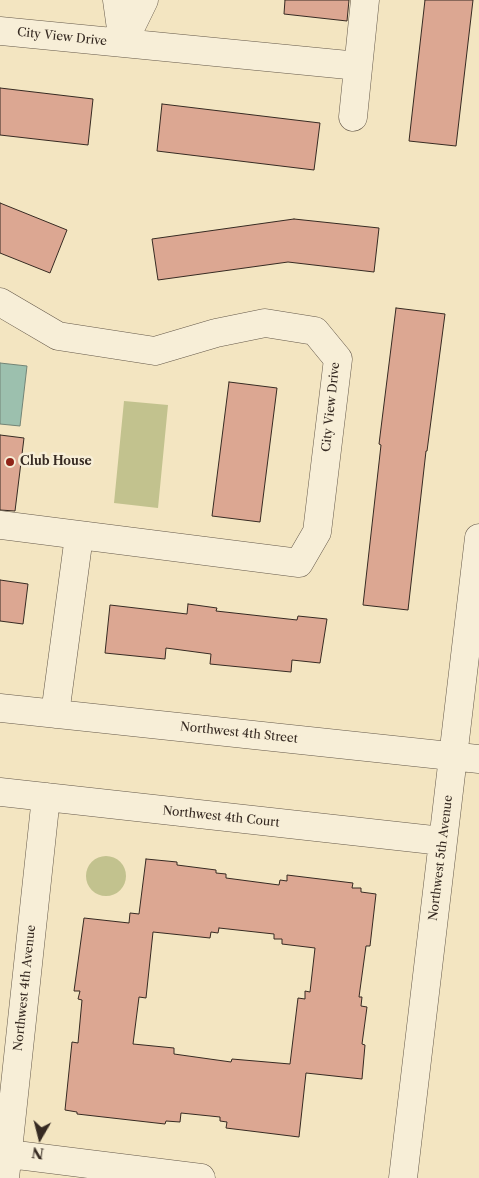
<!DOCTYPE html>
<style>
body{margin:0}
#map{position:relative;width:479px;height:1178px;overflow:hidden;background:#f3e5c1;font-family:"Libre Caslon Text",serif}
canvas{display:block}
.north{position:absolute;left:15px;top:1113px;width:50px;height:50px;-webkit-text-stroke:4px #f7eed7;paint-order:stroke;rotate:188deg;font-size:14px;font-weight:700;line-height:20px;text-align:center;color:#362a22}
.north::after{content:'';display:block;margin:auto;width:18px;height:22px;background:#362a22;clip-path:polygon(50% 0,100% 100%,50% 72%,0 100%)}
</style>
<div id="map">
<canvas width="479" height="1178"></canvas>
<div class="north">N</div>
</div>
<script>
const context = document.querySelector('canvas').getContext('2d');
context.lineJoin = 'round';
function fill(path, color) {
  context.fillStyle = color;
  context.fill(path, 'evenodd');
}
function poly(rows) {
  const path = new Path2D();
  for (const r of rows) {
    if (r.length === 3) {
      path.moveTo(r[0] + r[2], r[1]);
      path.arc(r[0], r[1], r[2], 0, 2 * Math.PI);
      continue;
    }
    path.moveTo(r[0], r[1]);
    for (let i = 2; i < r.length; i += 2) path.lineTo(r[i], r[i + 1]);
  }
  return path;
}
function trace(path, color, width, dash) {
  context.strokeStyle = color;
  context.lineWidth = width;
  context.lineCap = dash ? 'butt' : 'round';
  context.setLineDash(dash || []);
  context.stroke(path);
}
function drawText(font, color, halo, rows, align = 'center') {
  context.font = font + ' "Libre Caslon Text",serif';
  context.lineWidth = 5;
  context.setLineDash([]);
  context.textBaseline = 'middle';
  context.strokeStyle = halo;
  context.fillStyle = color;
  for (const [text, x, y, turn = 0] of rows) {
    context.save();
    context.translate(x, y);
    context.rotate((+turn || 0) * Math.PI / 180);
    context.textAlign = isNaN(turn) ? turn : align;
    if (halo) context.strokeText(text, 0, 0);
    context.fillText(text, 0, 0);
    context.restore();
  }
}
const green = poly([
 [124,401,168,405,158,508,114,503],
 [106,876,20]
]);
const water = poly([
 [0,363,27,366,20,426,0,424,0,363]
]);
const building = poly([
 [285,0,349,0,347,21,284,14,285,0],
 [425,0,473,0,456,146,409,141,425,0],
 [0,88,93,99,88,145,0,135,0,88],
 [162,104,320,123,314,170,157,151,162,104],
 [0,203,67,230,50,273,0,253,0,203],
 [294,219,379,228,374,272,288,262,158,280,152,239,294,219],
 [396,308,445,314,427,451,426,451,408,610,363,605,381,445,379,444,396,308],
 [229,382,277,388,260,522,212,516,229,382],
 [0,435,24,438,15,511,0,510,0,435],
 [0,580,28,584,23,624,0,621,0,580],
 [188,604,217,608,216,611,297,620,298,616,327,619,320,663,292,660,291,672,210,664,211,654,166,648,165,659,105,653,110,605,187,614,188,604],
 [146,859,177,862,177,865,216,870,216,873,226,874,226,878,279,885,280,880,287,881,287,875,353,883,352,888,361,888,361,892,376,894,370,946,366,946,359,997,362,997,361,1006,367,1007,362,1044,365,1045,362,1079,306,1073,299,1137,226,1128,227,1122,220,1121,220,1117,181,1113,180,1122,166,1121,165,1124,77,1114,77,1112,65,1110,72,1042,78,1043,82,1000,78,999,80,991,74,991,84,918,129,923,130,913,139,914,146,859],
 [219,928,274,934,274,939,282,939,282,944,315,948,310,992,305,991,305,999,298,998,290,1064,232,1059,231,1062,174,1054,174,1048,133,1044,139,997,146,998,153,932,210,938,211,932,218,933,219,928]
]);
const minor = poly([
 [117,0,123,43],
 [0,31,358,66],
 [123,43,144,0],
 [353,117,365,0],
 [0,302,58,336,155,351,216,333,265,323,315,331,338,359,317,532,299,563,0,525],
 [0,708,479,759],
 [55,714,79,536],
 [0,792,442,841],
 [0,1153,201,1178],
 [5,1178,46,797],
 [403,1178,479,538]
]);
const markers = [
 [10,462,5,"#8f2418"]
];
const streetNames = [
 ["City View Drive",62,37,6],
 ["City View Drive",331,407,-84],
 ["Northwest 4th Street",239,733,6],
 ["Northwest 4th Court",221,817,6],
 ["Northwest 5th Avenue",441,858,-83],
 ["Northwest 4th Avenue",25,988,-84]
];
const poiNames = [
 ["Club House",20,462]
];
fill(green, '#c2c28e');
fill(water, '#9cc0ae');
trace(water, '#738476', 1);
fill(building, '#dca792');
trace(building, '#362a22', 1);
trace(minor, '#65594a', 29);
trace(minor, '#f7eed7', 28);
for (const [x, y, r, color] of markers) {
  const dot = new Path2D();
  dot.arc(x, y, r, 0, 2 * Math.PI);
  context.fillStyle = color;
  context.fill(dot);
  trace(dot, '#f7eed7', 2);
}
drawText('12px', '#362a22', '#f7eed7', streetNames);
drawText('bold 12px', '#362a22', '#f7eed7', poiNames, 'left');
</script>
